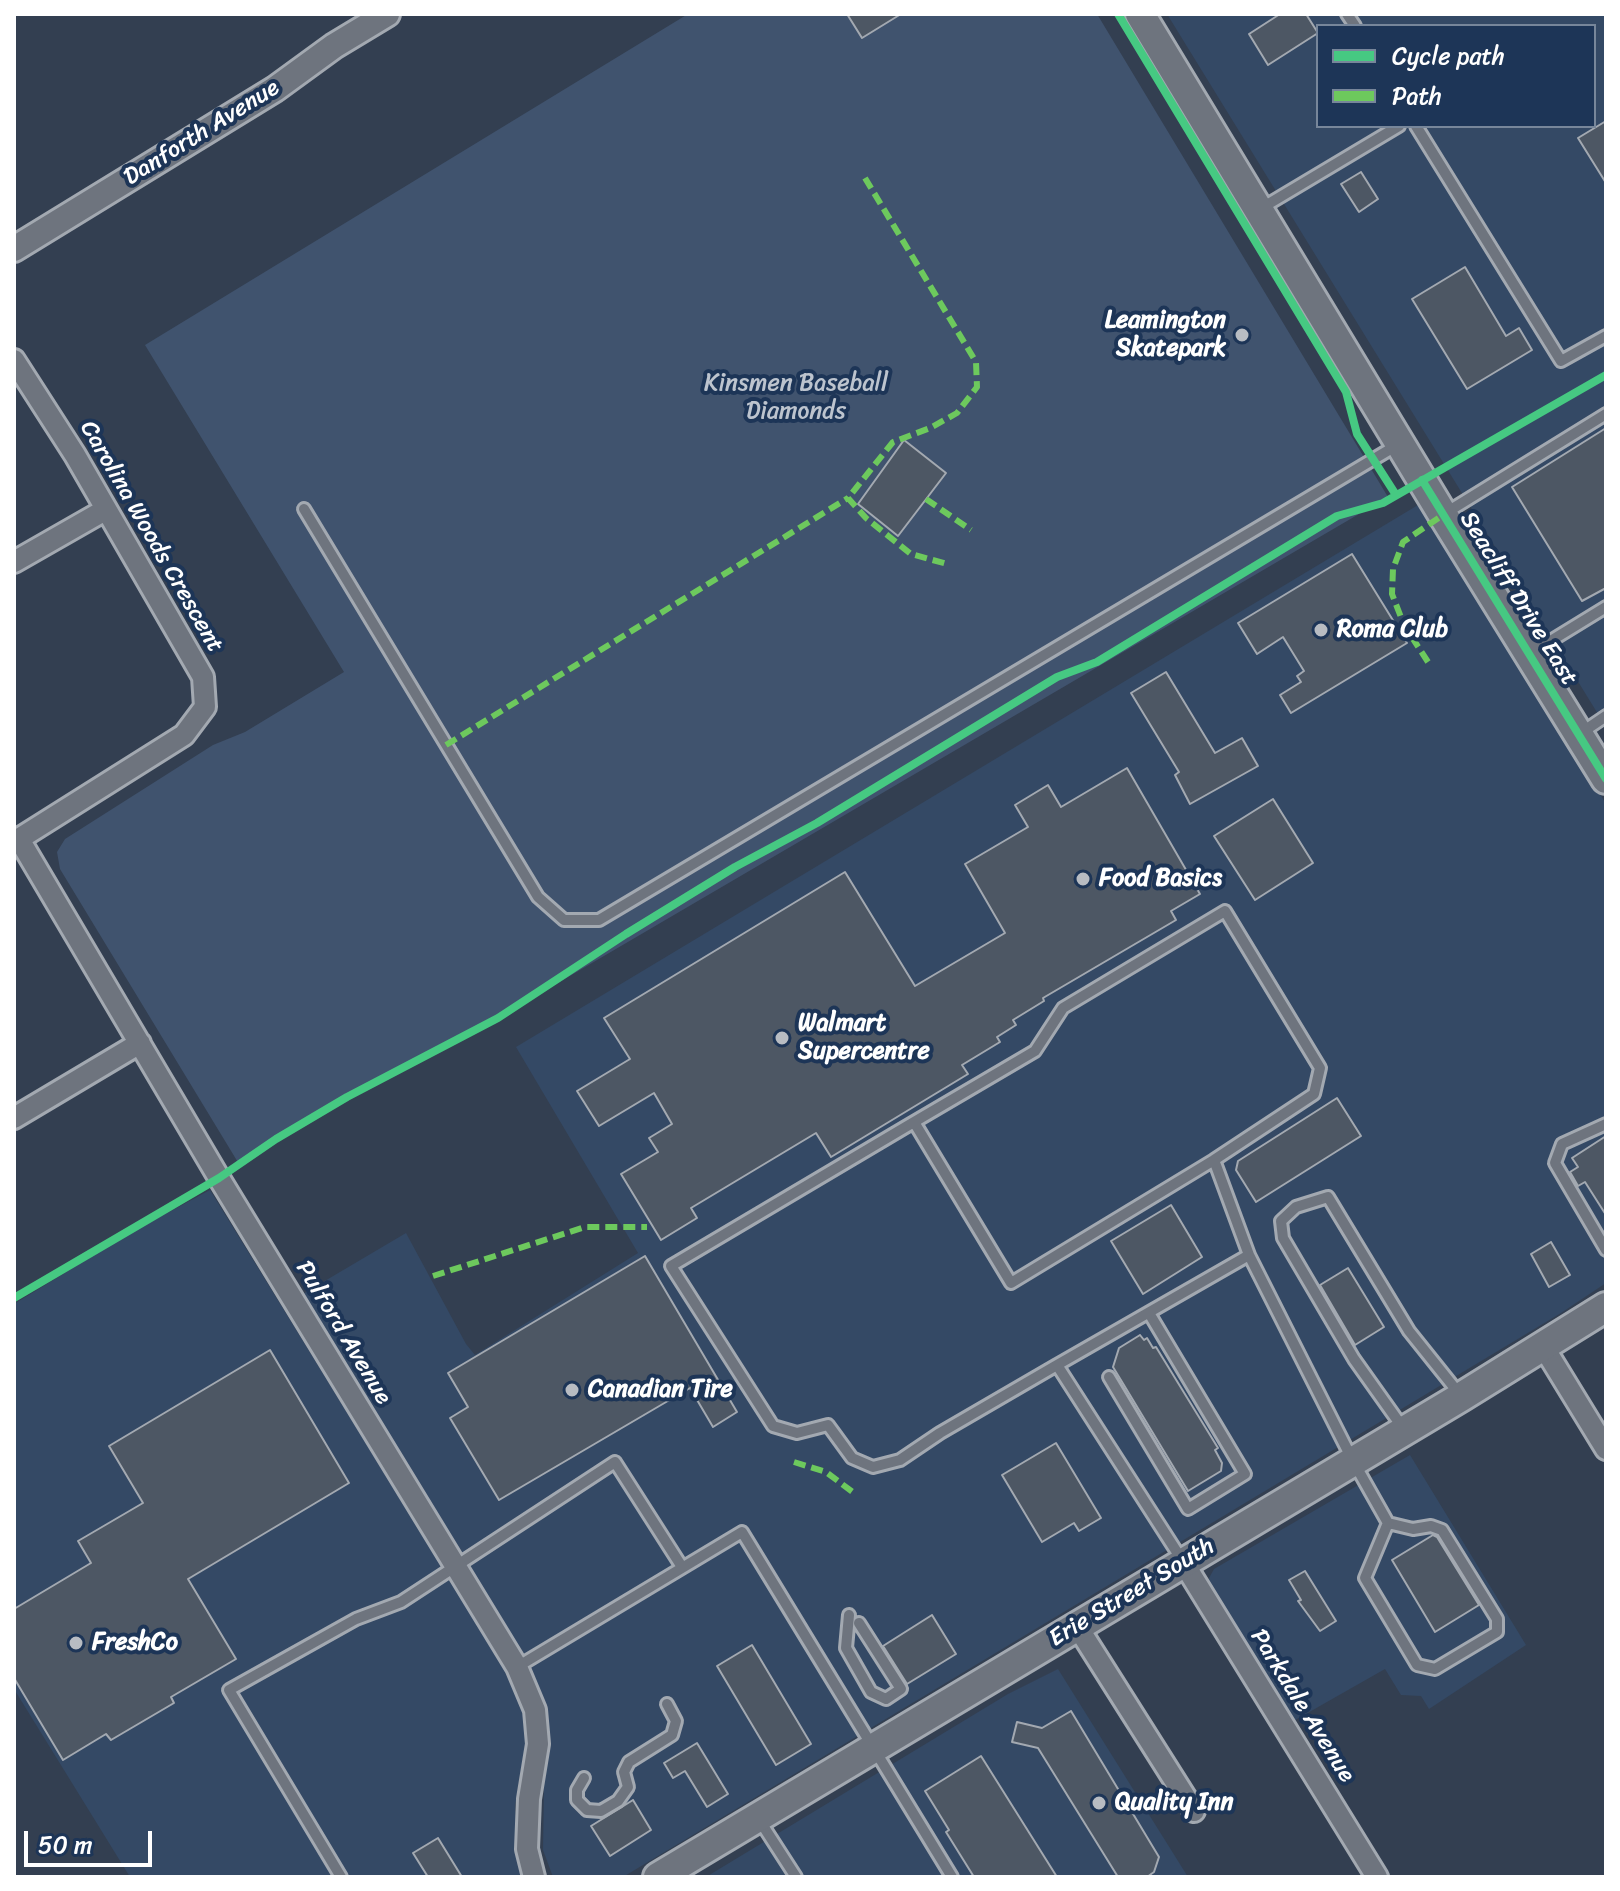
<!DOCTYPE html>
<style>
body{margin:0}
#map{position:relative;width:1620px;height:1891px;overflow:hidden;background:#333f51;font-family:Sriracha,sans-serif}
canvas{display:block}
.frame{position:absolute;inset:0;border:16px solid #fff;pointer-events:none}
.legend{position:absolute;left:1316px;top:24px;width:280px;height:104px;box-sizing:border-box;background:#1d3557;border:2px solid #77869a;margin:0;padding:10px 14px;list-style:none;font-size:24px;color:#fff}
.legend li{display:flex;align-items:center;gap:16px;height:40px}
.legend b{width:40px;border:2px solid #77869a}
.scale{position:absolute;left:24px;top:1831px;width:128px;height:36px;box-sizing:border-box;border:4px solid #fff;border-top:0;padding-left:10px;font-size:24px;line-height:28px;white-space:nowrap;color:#fff;-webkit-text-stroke:6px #1d3557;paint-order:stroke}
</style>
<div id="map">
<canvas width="1620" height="1891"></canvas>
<div class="frame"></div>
<ul class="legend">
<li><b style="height:10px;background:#46c982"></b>Cycle path</li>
<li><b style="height:10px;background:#6dc95d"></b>Path</li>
</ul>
<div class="scale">50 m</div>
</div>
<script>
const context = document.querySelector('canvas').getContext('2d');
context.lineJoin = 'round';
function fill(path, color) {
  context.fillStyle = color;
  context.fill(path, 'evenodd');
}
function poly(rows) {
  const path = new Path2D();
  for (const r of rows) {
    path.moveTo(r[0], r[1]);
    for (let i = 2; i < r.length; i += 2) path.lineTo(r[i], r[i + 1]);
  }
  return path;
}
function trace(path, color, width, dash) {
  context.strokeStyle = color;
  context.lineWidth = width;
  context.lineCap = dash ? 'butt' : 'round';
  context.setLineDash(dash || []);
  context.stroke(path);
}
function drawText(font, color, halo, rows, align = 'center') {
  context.font = font + ' Sriracha,sans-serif';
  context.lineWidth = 8;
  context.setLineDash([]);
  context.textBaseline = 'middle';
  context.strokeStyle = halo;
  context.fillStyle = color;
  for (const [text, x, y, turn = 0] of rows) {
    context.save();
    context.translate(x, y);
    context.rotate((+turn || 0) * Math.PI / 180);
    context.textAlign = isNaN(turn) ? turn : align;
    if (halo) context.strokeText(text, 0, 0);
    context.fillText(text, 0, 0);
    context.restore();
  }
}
const built = poly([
 [1167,14,1606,14,1606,727],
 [1318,26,1594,26,1594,126,1318,126],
 [1423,502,1606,804,1606,1283,1561,1313,623,1877,553,1877,543,1850,545,1724,301,1295,406,1233,466,1344,475,1355,638,1253,516,1047],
 [210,1190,504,1667,521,1699,527,1735,515,1806,521,1877,130,1877,14,1689,14,1304,132,1232],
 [1410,1455,1526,1645,1429,1709,1421,1696,1401,1695,1385,1669,1290,1723,1210,1593,1209,1578,1214,1569],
 [1058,1669,1188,1877,706,1877,1008,1694]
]);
const green = poly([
 [688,14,1097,14,1388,497,498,1018,347,1097,239,1164,60,869,57,852,65,839,213,745,245,732,344,672,145,345]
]);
const building = poly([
 [847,14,901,14,862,38,847,14],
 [1280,14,1306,14,1318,33,1268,65,1249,34,1280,14],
 [1606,121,1606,183,1578,138,1606,121],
 [1361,172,1378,199,1359,212,1341,184,1361,172],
 [1465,267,1506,336,1519,328,1532,350,1467,389,1412,299,1465,267],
 [1606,428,1606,588,1582,601,1512,487,1606,428],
 [904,440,946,473,898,536,858,504,904,440],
 [1352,554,1407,643,1291,713,1280,695,1301,682,1297,676,1304,671,1283,637,1257,654,1238,623,1352,554],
 [1166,672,1215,753,1242,738,1258,766,1190,804,1175,775,1179,772,1131,693,1166,672],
 [1127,768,1200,894,1171,911,1176,920,1043,998,1044,1001,1013,1020,1016,1025,997,1037,1000,1042,962,1065,968,1074,831,1157,816,1133,691,1208,697,1218,661,1240,621,1174,658,1152,649,1138,672,1124,654,1093,599,1126,577,1091,630,1059,604,1018,845,872,915,986,1005,933,965,864,1028,827,1015,805,1048,785,1061,807,1127,768],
 [1273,799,1313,863,1255,900,1214,836,1273,799],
 [1337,1098,1361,1136,1256,1202,1236,1170,1238,1161,1337,1098],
 [1606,1136,1606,1215,1585,1182,1578,1186,1570,1172,1578,1167,1572,1158,1606,1136],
 [1171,1205,1202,1257,1143,1294,1111,1241,1171,1205],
 [1551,1242,1570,1275,1549,1287,1531,1254,1551,1242],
 [645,1256,737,1412,713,1427,690,1388,499,1500,450,1418,468,1407,448,1373,645,1256],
 [1348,1268,1384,1327,1355,1345,1320,1285,1348,1268],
 [1140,1335,1144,1340,1147,1338,1153,1348,1156,1347,1218,1448,1215,1450,1222,1463,1221,1471,1188,1491,1113,1367,1119,1348,1140,1335],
 [270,1350,349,1483,188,1579,236,1659,171,1697,174,1703,111,1740,106,1734,63,1760,14,1678,14,1609,91,1563,78,1541,143,1503,109,1446,270,1350],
 [1056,1443,1101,1518,1079,1531,1074,1523,1042,1542,1002,1475,1056,1443],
 [1433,1535,1437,1537,1479,1605,1435,1632,1392,1560,1433,1535],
 [1305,1571,1336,1621,1320,1631,1298,1601,1301,1600,1289,1580,1305,1571],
 [932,1615,956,1654,907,1684,883,1646,932,1615],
 [752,1645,811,1744,776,1765,717,1666,752,1645],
 [1071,1711,1159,1857,1154,1872,1147,1877,1118,1877,1038,1748,1012,1742,1017,1722,1042,1728,1071,1711],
 [697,1743,728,1794,707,1807,685,1771,673,1778,664,1763,697,1743],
 [981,1756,1057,1877,974,1877,946,1832,949,1830,925,1791,981,1756],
 [633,1800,651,1830,610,1856,591,1826,633,1800],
 [438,1838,462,1877,428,1877,413,1853,438,1838]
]);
const service = poly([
 [1347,14,1355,26],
 [1416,126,1561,361,1606,336],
 [1260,209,1399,126],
 [304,509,538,897,564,920,599,920,1399,444],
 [1444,514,1606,414],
 [1531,653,1606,607],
 [1581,733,1606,716],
 [914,1122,671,1266,773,1426,797,1433,828,1425,852,1458,873,1467,900,1460,940,1433,1057,1365,1182,1560],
 [1606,1124,1562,1144,1555,1163,1606,1250],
 [1214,1160,1011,1283,914,1122,1035,1051,1063,1008,1225,911,1320,1068,1314,1094,1214,1160,1249,1255,1353,1461,1388,1523,1365,1578,1417,1665,1435,1669,1497,1632,1497,1619,1442,1530,1431,1526,1413,1529,1388,1523],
 [1057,1365,1249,1255],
 [1109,1377,1188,1509,1245,1474,1149,1313],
 [1403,1428,1354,1359,1283,1238,1281,1221,1296,1207,1328,1197,1409,1331,1461,1396],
 [849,1615,846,1648,871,1692,886,1699,901,1689,859,1623],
 [517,1667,742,1532,952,1877],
 [584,1778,577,1790,577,1800,587,1810,601,1811,618,1801,628,1787,624,1772,629,1762,672,1735,676,1721,667,1704],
 [758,1818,796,1877],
 [341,1877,229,1690,356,1619,401,1602,615,1462,682,1567]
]);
const minor = poly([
 [14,360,75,455,203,677,205,707,184,735,14,842],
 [14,562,105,510],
 [19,839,219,1178,517,1667,535,1710,538,1744,529,1799,527,1849,534,1877],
 [14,1118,140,1043],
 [1543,1346,1606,1449],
 [1183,1562,1377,1877],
 [1077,1626,1194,1811]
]);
const tertiary = poly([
 [14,249,275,89,334,46,387,14]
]);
const secondary = poly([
 [1140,14,1443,515,1606,779],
 [658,1877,1461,1397,1606,1307]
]);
const quiet = poly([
 [865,178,976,362,977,387,957,413,930,428,893,442,848,498,866,518,911,554,947,564],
 [926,499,971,530],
 [1428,662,1404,625,1392,594,1393,569,1403,542,1443,515],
 [446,745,848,498],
 [433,1276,585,1227,647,1227],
 [794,1462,826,1472,854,1493]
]);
const cycleway = poly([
 [1118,14,1346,392,1357,434,1396,495],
 [1422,480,1606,779],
 [14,1298,219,1178,276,1139,347,1097,498,1018,626,934,735,867,817,823,1057,677,1097,662,1337,516,1383,503,1606,375]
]);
const markers = [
 [1242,335,8,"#b8bcc2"],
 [1321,630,8,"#b8bcc2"],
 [1083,879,8,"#b8bcc2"],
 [782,1038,8,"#b8bcc2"],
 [572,1390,8,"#b8bcc2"],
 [76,1643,8,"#b8bcc2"],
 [1099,1803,8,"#b8bcc2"]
];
const streetNames = [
 ["Danforth Avenue",202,133,-32],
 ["Carolina Woods Crescent",151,537,60],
 ["Seacliff Drive East",1518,599,58],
 ["Pulford Avenue",343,1333,59],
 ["Erie Street South",1132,1593,-31],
 ["Parkdale Avenue",1302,1706,58]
];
const poiNames = [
 ["Leamington",1226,321,"right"],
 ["Skatepark",1226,349,"right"],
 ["Roma Club",1337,630],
 ["Food Basics",1099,879],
 ["Walmart",798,1024],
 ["Supercentre",798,1052],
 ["Canadian Tire",588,1390],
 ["FreshCo",92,1643],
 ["Quality Inn",1115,1803]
];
const parkNames = [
 ["Kinsmen Baseball",796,384],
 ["Diamonds",796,412]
];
fill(built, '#344965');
fill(green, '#40536e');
fill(building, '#4d5764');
trace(building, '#a3a9b1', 2);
trace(service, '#a3a9b1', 16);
trace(minor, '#a3a9b1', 26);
trace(tertiary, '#a3a9b1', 30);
trace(secondary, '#a3a9b1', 34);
trace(service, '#6e747e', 10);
trace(minor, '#6e747e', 20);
trace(tertiary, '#6e747e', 24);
trace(secondary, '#6e747e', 28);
trace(quiet, '#6dc95d', 6, [12, 6]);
trace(cycleway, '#46c982', 8);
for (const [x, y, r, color] of markers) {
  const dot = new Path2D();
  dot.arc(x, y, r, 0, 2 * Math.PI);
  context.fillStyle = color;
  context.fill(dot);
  trace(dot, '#1d3557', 3);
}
drawText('24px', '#fff', '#1d3557', streetNames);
drawText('bold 24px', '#fff', '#1d3557', poiNames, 'left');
drawText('24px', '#bdc4ce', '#1d3557', parkNames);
</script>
